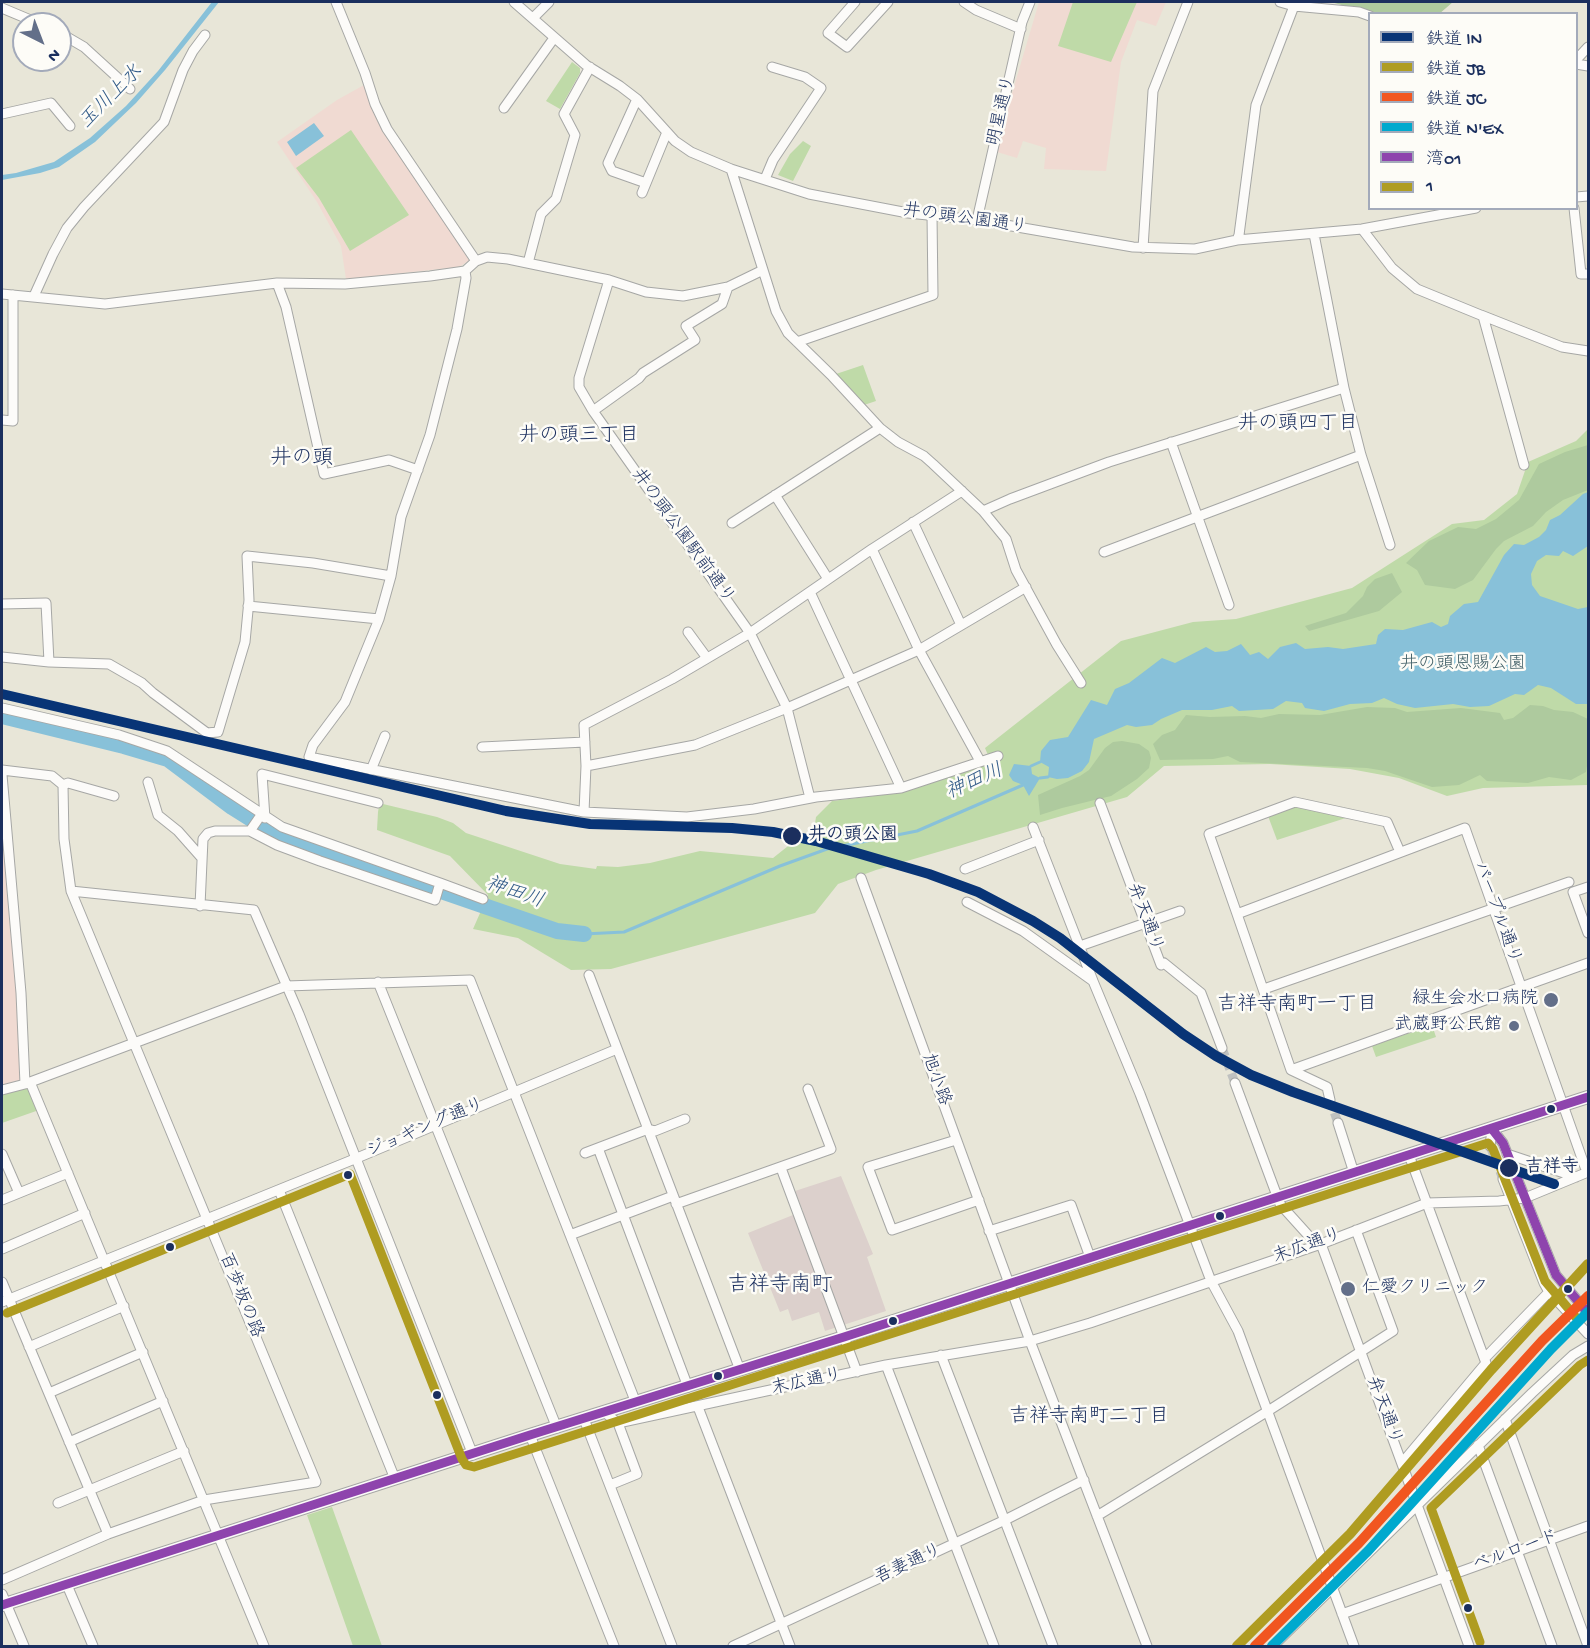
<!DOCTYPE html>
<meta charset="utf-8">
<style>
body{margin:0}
#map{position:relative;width:1590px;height:1648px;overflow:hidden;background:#e8e6d8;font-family:"Gochi Hand","Klee One",sans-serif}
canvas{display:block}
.frame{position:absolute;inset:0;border:3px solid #1b2f5e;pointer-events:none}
.legend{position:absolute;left:1368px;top:12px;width:210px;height:198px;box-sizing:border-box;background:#fdfcf7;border:2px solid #a3aaba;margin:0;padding:8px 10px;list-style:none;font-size:18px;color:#1b2f5e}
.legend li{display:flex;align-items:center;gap:12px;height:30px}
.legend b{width:30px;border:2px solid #a3aaba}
.north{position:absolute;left:12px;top:12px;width:60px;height:60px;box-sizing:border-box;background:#fdfcf7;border:2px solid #a3aaba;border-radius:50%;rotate:138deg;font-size:16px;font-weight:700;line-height:24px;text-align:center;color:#1b2f5e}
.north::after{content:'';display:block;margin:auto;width:21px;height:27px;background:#636f89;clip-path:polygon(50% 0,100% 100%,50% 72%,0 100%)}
</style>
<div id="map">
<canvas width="1590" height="1648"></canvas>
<div class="frame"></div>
<ul class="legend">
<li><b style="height:8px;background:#083476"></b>鉄道 IN</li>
<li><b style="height:8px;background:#af9c21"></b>鉄道 JB</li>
<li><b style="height:8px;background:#f15620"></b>鉄道 JC</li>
<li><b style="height:8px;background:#00a9ce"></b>鉄道 N'EX</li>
<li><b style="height:8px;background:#8e44ad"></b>湾01</li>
<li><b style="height:8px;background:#af9c21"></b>1</li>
</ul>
<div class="north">N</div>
</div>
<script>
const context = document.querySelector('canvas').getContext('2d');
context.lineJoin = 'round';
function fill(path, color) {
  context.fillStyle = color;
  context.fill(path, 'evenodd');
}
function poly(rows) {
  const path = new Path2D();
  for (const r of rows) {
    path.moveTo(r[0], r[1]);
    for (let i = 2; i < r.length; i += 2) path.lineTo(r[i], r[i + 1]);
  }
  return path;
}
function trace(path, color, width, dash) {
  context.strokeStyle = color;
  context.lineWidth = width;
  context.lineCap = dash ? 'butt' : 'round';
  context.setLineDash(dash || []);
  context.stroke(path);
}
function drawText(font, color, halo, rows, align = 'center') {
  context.font = font + ' "Gochi Hand","Klee One",sans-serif';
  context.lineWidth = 5;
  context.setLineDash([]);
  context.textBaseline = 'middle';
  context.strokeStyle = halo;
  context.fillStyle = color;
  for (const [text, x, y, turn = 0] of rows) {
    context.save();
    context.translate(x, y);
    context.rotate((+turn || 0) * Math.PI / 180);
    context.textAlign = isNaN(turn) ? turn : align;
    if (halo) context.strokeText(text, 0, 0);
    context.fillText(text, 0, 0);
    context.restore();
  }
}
const built = poly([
 [1039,2,1166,2,1156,26,1137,20,1121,62,1106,171,1044,169,1046,148,1023,141,1017,158,997,152,1002,127],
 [364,85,372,108,385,134,470,260,459,267,346,279,341,246,317,202,277,142,337,100],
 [3,841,18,1010,21,1081,2,1085]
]);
const industrial = poly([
 [841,1176,873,1254,867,1257,886,1311,825,1331,819,1312,792,1321,788,1309,780,1312,748,1233,803,1211,795,1191]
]);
const green = poly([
 [1073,2,1137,2,1111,62,1058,46],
 [572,62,580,68,580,73,560,109,546,101],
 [351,130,409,215,350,251,319,198,296,168],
 [803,141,811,146,793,181,778,175,790,154],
 [863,365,876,401,864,405,836,374],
 [1588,429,1588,785,1483,788,1447,796,1399,778,1350,769,1270,764,1164,766,1127,797,876,870,838,884,815,913,611,969,571,970,518,938,473,929,488,895,450,856,377,830,378,812,379,806,383,804,437,817,453,823,466,833,560,864,596,869,597,866,618,867,650,863,700,851,773,858,802,835,813,836,816,817,832,801,899,793,990,760,985,748,1121,641,1193,622,1236,619,1352,588,1452,524,1484,520,1517,494,1528,462,1576,441],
 [1297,806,1349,817,1277,840,1268,816],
 [1432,1025,1436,1037,1376,1057,1372,1046],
 [27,1086,39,1110,2,1123,2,1093],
 [332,1507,382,1646,353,1646,307,1515]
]);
const forest = poly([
 [1331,2,1453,2,1439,14,1370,13],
 [1588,445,1588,490,1563,500,1546,512,1533,526,1504,541,1496,549,1473,580,1455,589,1425,585,1417,570,1406,563,1429,541,1458,527,1476,529,1496,519,1519,500,1539,464,1565,452],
 [1392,573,1402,592,1379,611,1309,631,1305,626,1346,613,1363,596,1367,587,1375,579],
 [1530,705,1543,706,1554,710,1573,712,1588,719,1588,760,1586,772,1571,780,1549,777,1528,783,1487,781,1480,775,1459,785,1432,787,1385,771,1367,768,1240,762,1228,756,1213,759,1160,760,1153,744,1162,735,1175,730,1186,715,1210,717,1245,716,1261,718,1279,714,1320,715,1367,707,1395,708,1407,712,1461,708,1500,713,1504,720,1513,718],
 [1122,741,1139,744,1149,751,1151,758,1149,768,1137,779,1111,796,1062,808,1040,815,1038,795,1080,776,1089,770,1105,748,1113,742]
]);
const water = poly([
 [212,2,219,2,165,70,136,103,95,142,59,167,40,173,2,180,2,175,16,173,54,162,90,138,126,106,158,71],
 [314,123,324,136,296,156,287,142],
 [1588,492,1588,546,1573,556,1563,551,1559,556,1546,555,1537,561,1531,574,1532,585,1540,596,1578,609,1588,607,1588,704,1576,704,1551,688,1538,685,1524,695,1515,694,1489,706,1470,707,1453,704,1415,708,1397,704,1384,698,1372,703,1350,704,1324,711,1305,708,1302,703,1286,701,1273,709,1239,711,1232,706,1212,710,1182,710,1161,719,1152,725,1136,727,1127,725,1094,739,1089,762,1082,771,1068,778,1057,779,1048,777,1049,767,1040,762,1041,751,1050,740,1068,737,1091,700,1107,705,1115,689,1129,683,1162,658,1175,663,1206,647,1215,652,1227,651,1241,644,1250,655,1259,652,1268,659,1280,647,1296,643,1305,649,1328,647,1343,649,1376,644,1378,635,1385,629,1403,630,1432,622,1441,627,1448,624,1450,616,1464,604,1478,602,1504,555,1514,544,1524,545,1539,537,1546,530,1550,520,1560,515,1583,494],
 [1014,764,1031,766,1032,774,1040,778,1029,796,1023,785,1013,781,1009,775]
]);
const stream = poly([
 [1031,766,1040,762],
 [1040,778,1048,777],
 [584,934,624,932,780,866,827,849,917,831,1023,785]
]);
const river = poly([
 [2,716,124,746,168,759,232,807,267,829,290,839,557,931,584,934]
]);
const minorTunnel = poly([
 [1222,1048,1235,1083],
 [1330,1100,1338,1123],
 [1490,1146,1503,1179]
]);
const minor = poly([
 [336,2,365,73,375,104,387,129,476,261],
 [514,2,586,65,620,86,637,99,675,141,691,152,731,169,809,194,908,213,977,220,1133,247,1195,249,1237,240,1362,229,1476,208],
 [855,2,828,33,847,47,888,2],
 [964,2,976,10,1021,29],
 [1280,2,1294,6,1359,12,1370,16],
 [2,8,40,24],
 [533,18,549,2],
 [60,33,84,47,130,89],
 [1576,60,1588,47],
 [1576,64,1588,66],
 [637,99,608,163,612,171,646,183],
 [504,108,554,38],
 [2,114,51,103,70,126],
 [731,169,776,311,788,333,831,375,880,428,898,442,924,456,933,464,983,511,1006,539,1016,570,1057,645,1081,683],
 [765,179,773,160,821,88,805,77,772,67],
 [642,193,667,132],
 [1576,197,1588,196],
 [1574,208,1581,274,1588,274],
 [977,220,1022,22,1030,2],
 [1362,229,1392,268,1417,289,1483,316,1524,465],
 [1314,234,1344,388,1361,455,1390,545],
 [1237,240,1239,235,1256,105,1294,6],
 [1143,248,1153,91,1188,2],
 [528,263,541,214,556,199,575,135,564,114,590,67],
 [465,271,466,278,457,329,430,435,401,517,391,576,379,619,345,702,313,745,309,757,584,812,687,817,754,809,816,797,901,788,998,756],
 [609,280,579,378,579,387,593,411,750,633,787,708,810,798],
 [277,283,286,307,324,474,389,460,418,470],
 [2,294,105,304,277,283,345,284,430,276,465,271,476,261,487,257,508,259,609,280,646,292,683,296,728,287,763,270],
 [34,296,53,254,67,228,84,207,164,122,183,70,193,51,205,35],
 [1481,315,1562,347,1588,351],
 [797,342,933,295,932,215],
 [593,411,639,378,643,373,695,340,686,326,722,304,728,287],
 [2,420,13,421,13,295],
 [1171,442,1229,605],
 [775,495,828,579],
 [983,511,1010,499,1109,462,1344,388],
 [913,522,961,625],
 [732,523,880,428],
 [872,549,919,650,980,761],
 [1104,552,1361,455],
 [810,592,901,788],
 [2,604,46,603,49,662],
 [248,606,379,619],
 [688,632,707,658],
 [2,657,49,662,109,664,142,683,153,693,207,733,218,732,245,642,249,600,247,556,313,563,391,576],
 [2,708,119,735,167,751,282,827,440,883],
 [482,747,585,742],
 [586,766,695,745,787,708,919,650,1026,587],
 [2,770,52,776,63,785,64,839,71,891,254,910,299,1014,473,1455],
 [371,770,385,736],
 [2,775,21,993,25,1084],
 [148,782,158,815,178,831,201,857],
 [63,785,68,783,114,796],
 [1100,803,1161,965,1164,963,1201,993,1222,1048],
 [584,812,586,766,584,725,672,679,750,633,872,549,962,491],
 [265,818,262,774,378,803],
 [1033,827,1093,981,1140,1094,1211,1281,1238,1331,1354,1646],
 [250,831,277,845,320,861,435,900,440,883,483,899],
 [965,869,1039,840],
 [861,878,1030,1341,1147,1646],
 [1588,887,1573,892,1588,933],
 [967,902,1023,931,1093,981],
 [200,906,203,839,208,833,215,831,250,831,261,815],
 [1237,914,1209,834,1295,802,1387,822,1400,852],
 [1080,946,1180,911],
 [589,975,740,1370],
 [378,982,557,1428],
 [1264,989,1569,882],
 [1291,1070,1588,963],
 [30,1082,264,1646],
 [1235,1083,1280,1204,1317,1245],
 [2,1090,25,1084,286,986,470,980,636,1403],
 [1330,1100,1327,1087,1291,1070,1237,914,1465,828,1585,1167],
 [1338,1123,1354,1173],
 [1492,1129,1503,1143,1556,1275,1588,1313],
 [956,1140,868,1167,892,1230,979,1200],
 [1490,1146,1492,1129],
 [598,1148,688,1387],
 [585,1153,648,1129,655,1131,685,1119],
 [2,1154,19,1193],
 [1507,1154,1576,1177],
 [781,1168,857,1372],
 [1503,1179,1544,1283,1549,1292,1588,1334],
 [279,1190,395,1479],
 [2,1200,68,1173],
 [676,1204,831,1149,808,1089],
 [989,1231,1071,1205,1090,1257],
 [570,1235,673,1196],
 [1321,1244,1469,1646],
 [2,1249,85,1213],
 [2,1282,108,1534],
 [2,1302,357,1158,617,1049],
 [29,1347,124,1306],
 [941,1355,1053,1646],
 [1485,1358,1549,1292],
 [886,1365,994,1646],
 [49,1393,143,1352],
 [698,1407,790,1646],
 [604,1412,618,1423,637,1474,610,1485],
 [584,1419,672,1646],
 [1505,1419,1588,1646],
 [618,1423,886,1365,1030,1341,1090,1323,1321,1244,1427,1203,1499,1201,1525,1198,1588,1172],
 [530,1435,614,1646],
 [69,1442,163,1401],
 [1478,1445,1552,1646],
 [1402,1463,1486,1363,1409,1155],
 [58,1503,184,1451],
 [1097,1516,1268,1411,1393,1331,1356,1230],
 [2,1580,108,1534,204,1500,316,1482,71,891],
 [67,1585,93,1646],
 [2,1594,24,1646],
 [1342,1614,1588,1526],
 [733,1646,1005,1520,1084,1480],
 [1273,1646,1532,1393,1573,1355,1588,1346]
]);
const major = poly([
 [2,1605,530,1435,844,1337,1588,1097]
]);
const bus1 = poly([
 [1492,1129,1503,1143,1556,1275,1588,1313],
 [2,1605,530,1435,844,1337,1588,1097]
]);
const bus2 = poly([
 [7,1313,350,1174,462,1459,466,1465,474,1467,1488,1143,1493,1149,1545,1281,1579,1321],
 [1480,1642,1431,1508,1580,1365,1588,1360]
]);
const rail1 = poly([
 [2,694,506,811,590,824,732,828,773,832,816,841,929,874,978,892,1033,921,1060,938,1183,1034,1216,1056,1251,1075,1293,1092,1554,1184]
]);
const rail2 = poly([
 [1237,1646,1350,1534,1491,1370,1588,1264]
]);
const rail3 = poly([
 [1255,1646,1359,1543,1542,1341,1588,1296]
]);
const rail4 = poly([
 [1272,1646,1368,1551,1551,1349,1588,1312]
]);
const markers = [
 [792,836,10,"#1b2f5e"],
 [1551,1000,8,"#636f89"],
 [1514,1026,6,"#636f89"],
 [1551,1109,5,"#1b2f5e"],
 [1509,1168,10,"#1b2f5e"],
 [348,1175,5,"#1b2f5e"],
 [1220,1216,5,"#1b2f5e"],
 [170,1247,5,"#1b2f5e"],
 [1348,1289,8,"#636f89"],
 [1568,1289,5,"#1b2f5e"],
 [893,1321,5,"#1b2f5e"],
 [718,1376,5,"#1b2f5e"],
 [437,1395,5,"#1b2f5e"],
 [1468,1608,5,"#1b2f5e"]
];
const streetNames = [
 ["明星通り",1003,111,-77],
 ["井の頭公園通り",965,220,8],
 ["井の頭公園駅前通り",682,537,54],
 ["パープル通り",1496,913,70],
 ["弁天通り",1144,918,70],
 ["旭小路",935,1080,70],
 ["ジョギング通り",426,1129,-23],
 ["末広通り",1308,1247,-20],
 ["百歩坂の路",240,1296,68],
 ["末広通り",807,1383,-12],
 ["弁天通り",1383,1411,70],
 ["ベルロード",1516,1552,-20],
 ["吾妻通り",909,1565,-25]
];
const parkNames = [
 ["井の頭恩賜公園",1463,665]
];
const stopNames = [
 ["井の頭公園",808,836],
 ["吉祥寺",1525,1168]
];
const poiNames = [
 ["緑生会水口病院",1538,1000],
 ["武蔵野公民館",1502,1026],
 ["仁愛クリニック",1362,1289,"left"]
];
const waterNames = [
 ["玉川上水",112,98,-45],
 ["神田川",975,783,-24],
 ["神田川",514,894,19]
];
const neighbourhoodNames = [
 ["井の頭四丁目",1298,425],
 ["井の頭三丁目",579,437],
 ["吉祥寺南町一丁目",1297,1006],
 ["吉祥寺南町二丁目",1089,1418]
];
const quarterNames = [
 ["井の頭",302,460],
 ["吉祥寺南町",780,1287]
];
fill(built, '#f0dad2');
fill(industrial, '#dcd0cc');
fill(green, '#bfdaa8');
fill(forest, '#aeca9e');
fill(water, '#88c1d9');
trace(stream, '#88c1d9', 3);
trace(river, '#88c1d9', 16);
trace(minorTunnel, '#bfc1c0', 9, [9, 4.5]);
trace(minor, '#a6a7a5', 11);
trace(major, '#a6a7a5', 14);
trace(minor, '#fcfbf9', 9);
trace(major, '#fcfbf9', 12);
trace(bus1, '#8e44ad', 9);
trace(bus2, '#af9c21', 9);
trace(rail1, '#083476', 10);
trace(rail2, '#af9c21', 10);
trace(rail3, '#f15620', 10);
trace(rail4, '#00a9ce', 10);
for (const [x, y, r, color] of markers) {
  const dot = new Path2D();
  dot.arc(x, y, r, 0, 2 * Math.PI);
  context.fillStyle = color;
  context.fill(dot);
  trace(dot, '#fdfcf7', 2);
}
drawText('18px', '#1b2f5e', '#fdfcf7', streetNames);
drawText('18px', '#426068', '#fdfcf7', parkNames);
drawText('bold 18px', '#1b2f5e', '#fdfcf7', stopNames, 'left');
drawText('18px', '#1b2f5e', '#fdfcf7', poiNames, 'right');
drawText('italic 20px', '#335c89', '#fdfcf7', waterNames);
drawText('20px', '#1b2f5e', '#fdfcf7', neighbourhoodNames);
drawText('21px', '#1b2f5e', '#fdfcf7', quarterNames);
</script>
